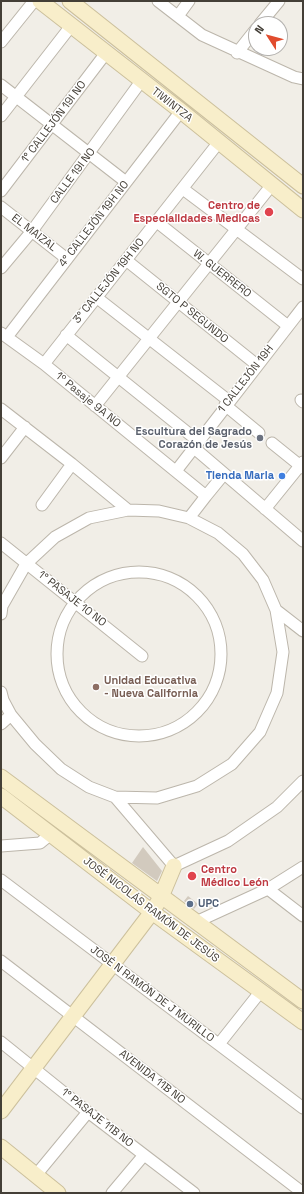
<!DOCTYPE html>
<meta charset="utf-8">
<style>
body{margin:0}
#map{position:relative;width:304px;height:1194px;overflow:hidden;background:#f1eee7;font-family:"Space Grotesk",sans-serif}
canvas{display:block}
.frame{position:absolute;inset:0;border:2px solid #443f37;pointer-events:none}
.north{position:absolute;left:248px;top:16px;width:40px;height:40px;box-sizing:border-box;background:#fff;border:1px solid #b4b2af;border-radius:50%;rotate:306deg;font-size:11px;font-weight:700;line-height:16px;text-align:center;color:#443f37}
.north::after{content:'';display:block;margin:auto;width:14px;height:18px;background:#e14c2e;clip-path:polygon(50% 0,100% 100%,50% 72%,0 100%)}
</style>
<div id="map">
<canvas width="304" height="1194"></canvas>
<div class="frame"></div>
<div class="north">N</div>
</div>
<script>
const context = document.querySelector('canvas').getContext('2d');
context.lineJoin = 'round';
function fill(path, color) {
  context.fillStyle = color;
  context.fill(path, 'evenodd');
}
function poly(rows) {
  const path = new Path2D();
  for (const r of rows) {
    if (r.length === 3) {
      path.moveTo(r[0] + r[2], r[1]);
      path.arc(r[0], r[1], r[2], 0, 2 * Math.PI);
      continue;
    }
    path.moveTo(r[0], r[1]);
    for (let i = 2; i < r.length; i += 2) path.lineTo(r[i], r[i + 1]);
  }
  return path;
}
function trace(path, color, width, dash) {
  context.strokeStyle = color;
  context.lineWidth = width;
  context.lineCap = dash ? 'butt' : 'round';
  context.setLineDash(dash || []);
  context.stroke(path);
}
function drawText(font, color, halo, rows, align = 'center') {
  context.font = font + ' "Space Grotesk",sans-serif';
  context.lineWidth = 3;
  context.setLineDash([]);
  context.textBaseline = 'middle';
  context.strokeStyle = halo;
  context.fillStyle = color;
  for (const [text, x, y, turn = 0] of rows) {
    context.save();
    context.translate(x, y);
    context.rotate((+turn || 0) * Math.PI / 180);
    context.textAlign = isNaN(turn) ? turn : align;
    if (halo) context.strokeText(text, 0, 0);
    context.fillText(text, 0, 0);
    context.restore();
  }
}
const building = poly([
 [143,847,162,871,157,881,132,863],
 [188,896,198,904,194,909,184,901]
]);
const street = poly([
 [158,1,202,35,294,77,303,79],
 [178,16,189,1],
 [260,24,279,1],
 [1,42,34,1],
 [237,53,256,29],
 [1,85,126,182],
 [1,116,71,26],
 [183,189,303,279],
 [1,191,106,53],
 [1,207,67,259],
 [157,222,288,326],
 [126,260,257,365],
 [1,268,32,231,142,80],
 [96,297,229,401],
 [1,333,44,364,206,496,189,518],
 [66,335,198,441],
 [7,337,181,111],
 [44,364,219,142],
 [301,400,303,402],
 [225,405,259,433],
 [95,406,271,186],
 [1,409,72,464,128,510],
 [272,443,303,468],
 [193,447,303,541],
 [1,458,25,427],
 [176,471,303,307],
 [206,496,224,474],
 [42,505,72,464],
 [265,509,303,462],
 [1,543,142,656],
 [139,654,82],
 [276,610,303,631],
 [1,614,2,606,26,564,55,537,89,518,128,510,159,511,189,518,218,533,243,554,263,580,276,610,283,652,277,693,260,732,232,764,197,786,157,798,115,797,89,787,61,769,35,744,11,715,3,700,1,692],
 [1,724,11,715],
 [115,797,174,866,228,841,277,807,303,781],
 [1,846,40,843,51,834],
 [1,880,303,1108],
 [268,889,303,916],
 [196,922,268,889,303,867],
 [1,961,303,1193],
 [1,1042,88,1112,194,1193],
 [219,1044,261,991],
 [36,1175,88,1112],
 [112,1193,144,1155]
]);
const secondary = poly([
 [40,1,181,111,303,210],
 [70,1,303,186],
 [1,777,303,1001],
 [1,796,152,912,303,1022],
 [1,1111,152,912,161,897,174,866],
 [1,1147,58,1193]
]);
const markers = [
 [269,212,5,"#e0444e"],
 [260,438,4,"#6b7280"],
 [282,476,4,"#3f7fe0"],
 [96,687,4,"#8d6e63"],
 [192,876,5,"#e0444e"],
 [190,904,4,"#5c6f8a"]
];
const streetNames = [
 ["TIWINTZA",172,105,38],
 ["1° CALLEJÓN 19I NO",54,122,-53],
 ["CALLE 19I NO",73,176,-53],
 ["4° CALLEJÓN 19H NO",94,224,-52],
 ["EL MAIZAL",34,233,38],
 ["W. GUERRERO",222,274,38],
 ["3° CALLEJÓN 19H NO",109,281,-51],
 ["SGTO P SEGUNDO",192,313,39],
 ["1 CALLEJÓN 19H",246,379,-52],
 ["1º Pasaje 9A NO",88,400,39],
 ["1° PASAJE 10 NO",72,599,38],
 ["JOSÉ NICOLÁS RAMÓN DE JESÚS",151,910,37],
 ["JOSÉ N RAMÓN DE J MURILLO",152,994,37],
 ["AVENIDA 11B NO",152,1077,38],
 ["1° PASAJE 11B NO",97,1118,38]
];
const healthNames = [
 ["Centro de",260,206],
 ["Especialidades Medicas",260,219],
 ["Centro",201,870,"left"],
 ["Médico León",201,883,"left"]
];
const worshipNames = [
 ["Escultura del Sagrado",252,432],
 ["Corazón de Jesús",252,445]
];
const shopNames = [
 ["Tienda Maria",274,476]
];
const educationNames = [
 ["Unidad Educativa",104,681],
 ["- Nueva California",104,694]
];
const serviceNames = [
 ["UPC",198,904]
];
fill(building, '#d2cabe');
trace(street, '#bcb6ab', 13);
trace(secondary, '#ccc09c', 17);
trace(street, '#fff', 11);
trace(secondary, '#f8eeca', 15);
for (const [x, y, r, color] of markers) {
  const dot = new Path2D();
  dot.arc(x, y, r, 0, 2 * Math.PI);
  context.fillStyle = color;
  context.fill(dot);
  trace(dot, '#fff', 1.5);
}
drawText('11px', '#443f37', '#fff', streetNames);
drawText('bold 11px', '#be3a42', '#fff', healthNames, 'right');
drawText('bold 11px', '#5b616d', '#fff', worshipNames, 'right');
drawText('bold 11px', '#366cbe', '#fff', shopNames, 'right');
drawText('bold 11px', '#785e54', '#fff', educationNames, 'left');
drawText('bold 11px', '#4e5e75', '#fff', serviceNames, 'left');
</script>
